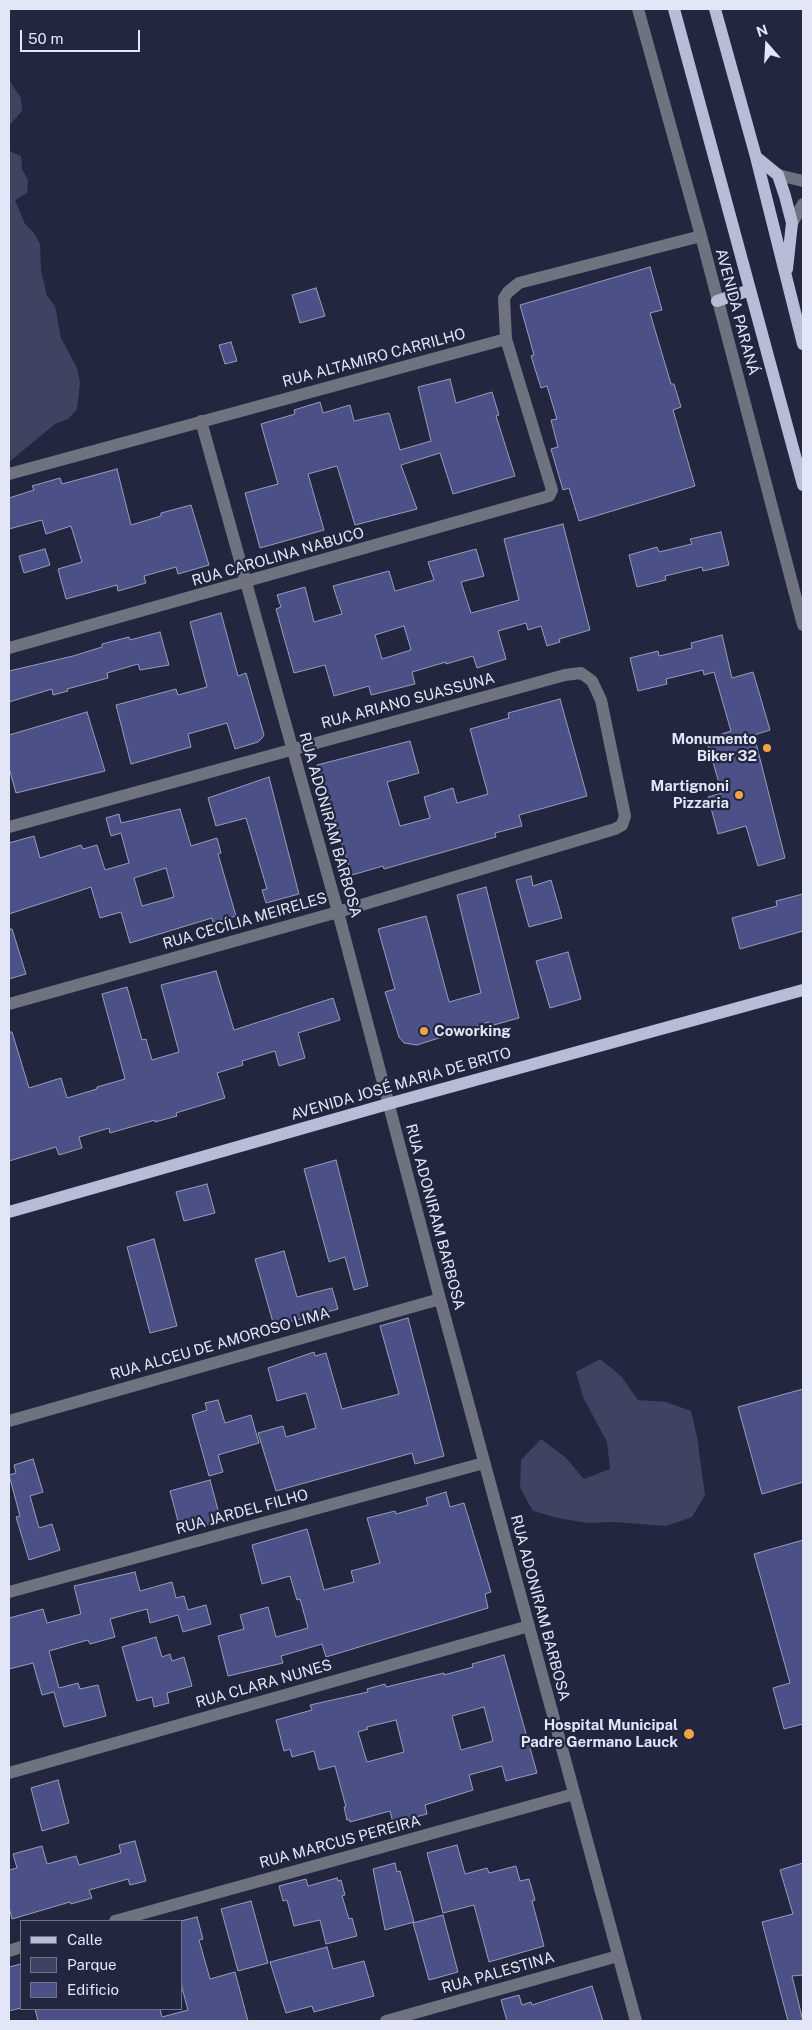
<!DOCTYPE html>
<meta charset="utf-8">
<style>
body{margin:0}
#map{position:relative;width:812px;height:2030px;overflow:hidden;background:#22263e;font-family:"Public Sans",sans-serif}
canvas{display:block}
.frame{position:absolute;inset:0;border:10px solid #e2e6f6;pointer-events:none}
.legend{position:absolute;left:20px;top:1920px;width:162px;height:90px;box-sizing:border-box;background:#22263e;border:1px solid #6f7388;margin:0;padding:6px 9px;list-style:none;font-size:15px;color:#e2e6f6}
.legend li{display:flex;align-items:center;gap:10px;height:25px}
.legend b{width:25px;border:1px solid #6f7388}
.north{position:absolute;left:742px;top:20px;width:50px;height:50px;-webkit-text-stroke:4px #22263e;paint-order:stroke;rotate:341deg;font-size:14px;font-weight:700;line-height:20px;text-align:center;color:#e2e6f6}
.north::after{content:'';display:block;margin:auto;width:18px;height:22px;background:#e2e6f6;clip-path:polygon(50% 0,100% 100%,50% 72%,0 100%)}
.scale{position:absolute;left:20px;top:30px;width:120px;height:22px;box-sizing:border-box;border:2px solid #e2e6f6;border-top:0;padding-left:6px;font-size:15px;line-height:18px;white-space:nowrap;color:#e2e6f6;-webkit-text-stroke:4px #22263e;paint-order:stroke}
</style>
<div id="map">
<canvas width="812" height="2030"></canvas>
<div class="frame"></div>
<ul class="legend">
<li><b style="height:6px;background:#b7bcd7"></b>Calle</li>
<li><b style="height:14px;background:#3e4361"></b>Parque</li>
<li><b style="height:14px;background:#4b5187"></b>Edificio</li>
</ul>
<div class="north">N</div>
<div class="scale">50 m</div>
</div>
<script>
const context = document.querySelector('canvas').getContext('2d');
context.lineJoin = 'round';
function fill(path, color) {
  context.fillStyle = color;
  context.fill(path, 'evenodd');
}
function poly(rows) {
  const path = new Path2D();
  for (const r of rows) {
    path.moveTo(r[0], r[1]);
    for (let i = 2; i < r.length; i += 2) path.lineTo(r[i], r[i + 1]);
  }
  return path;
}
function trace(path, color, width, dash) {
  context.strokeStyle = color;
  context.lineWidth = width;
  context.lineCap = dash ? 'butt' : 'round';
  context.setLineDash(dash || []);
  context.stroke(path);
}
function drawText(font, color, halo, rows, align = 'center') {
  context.font = font + ' "Public Sans",sans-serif';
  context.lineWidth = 4.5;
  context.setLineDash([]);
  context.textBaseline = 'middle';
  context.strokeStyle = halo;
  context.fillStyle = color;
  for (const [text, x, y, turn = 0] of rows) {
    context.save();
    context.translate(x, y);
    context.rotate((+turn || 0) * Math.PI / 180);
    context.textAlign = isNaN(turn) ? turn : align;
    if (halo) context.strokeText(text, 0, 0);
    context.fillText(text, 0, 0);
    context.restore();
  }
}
const green = poly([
 [9,80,21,98,22,111,9,126],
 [9,151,21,156,22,169,28,180,27,193,15,200,25,224,34,233,40,244,41,270,47,296,55,306,61,338,77,368,80,383,77,409,68,419,55,424,9,462],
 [600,1359,621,1376,638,1400,666,1402,691,1411,697,1437,705,1495,692,1517,666,1526,614,1522,587,1523,558,1518,533,1511,520,1488,521,1460,541,1439,566,1458,584,1479,610,1469,607,1442,583,1397,576,1372]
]);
const building = poly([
 [650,267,662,310,650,313,671,384,674,384,681,407,673,410,695,486,579,521,569,488,563,490,551,449,558,447,551,420,557,419,547,386,541,388,531,356,534,355,520,305,650,267],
 [316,288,325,316,300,323,292,295,316,288],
 [231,342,237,361,225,364,219,345,231,342],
 [450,379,456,403,492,392,499,415,496,416,515,476,453,494,440,453,401,465,417,509,355,525,337,466,308,474,324,530,260,548,245,493,278,484,261,424,295,414,294,410,320,402,323,413,350,405,354,421,389,413,400,450,431,441,418,387,450,379],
 [117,469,131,525,161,516,161,513,191,505,209,565,178,574,176,567,144,576,146,583,118,591,117,585,66,599,58,569,82,562,71,526,46,534,42,520,9,529,9,498,34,490,32,486,60,478,62,484,117,469],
 [563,524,590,630,559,639,560,642,547,646,541,626,528,630,526,623,498,631,506,659,477,668,473,656,446,664,446,662,412,672,415,684,371,695,369,686,334,696,325,665,294,673,276,609,281,607,277,595,305,587,314,622,342,614,333,586,389,571,395,591,434,580,428,562,476,549,484,576,461,582,471,613,519,600,504,539,563,524],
 [404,626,411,650,382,659,375,635,404,626],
 [721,532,729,565,703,571,702,567,665,576,666,580,637,587,629,555,657,547,659,552,692,544,690,539,721,532],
 [45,549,50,565,24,573,19,556,45,549],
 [221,613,238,676,246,673,264,735,262,738,258,742,235,749,227,723,188,734,191,747,131,764,116,705,176,689,178,695,207,687,190,622,221,613],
 [160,632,169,665,140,670,138,664,107,673,108,678,67,689,68,691,53,695,52,689,9,702,9,671,73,656,102,647,102,644,129,637,130,640,160,632],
 [722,635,732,678,753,672,770,730,754,735,785,858,758,866,746,826,718,834,708,797,722,793,706,739,731,731,714,672,704,675,703,670,666,679,667,684,638,691,630,658,658,651,659,656,692,648,691,643,722,635],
 [560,699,587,796,519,815,522,826,495,833,496,837,384,869,383,866,352,875,317,765,410,741,419,773,387,782,400,826,430,818,424,797,453,788,457,803,488,794,470,729,509,718,508,713,560,699],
 [87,712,105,771,16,793,9,768,9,735,87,712],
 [269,777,299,894,266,903,262,890,267,889,246,818,216,826,208,798,269,777],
 [180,809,191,846,217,838,221,853,218,854,236,916,213,922,212,918,130,943,121,912,100,918,91,887,9,914,9,843,34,836,40,858,81,845,83,849,97,845,105,870,129,863,121,833,111,836,106,818,119,814,121,823,180,809],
 [166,868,174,897,142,906,134,878,166,868],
 [531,876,533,886,551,880,562,918,529,927,516,880,531,876],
 [486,887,519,1018,490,1026,489,1022,417,1045,404,1043,399,1037,385,992,395,989,378,929,426,916,449,1002,481,993,457,895,486,887],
 [803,894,803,931,740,949,732,918,777,906,776,901,803,894],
 [9,929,12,929,26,974,9,979,9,929],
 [568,952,581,999,550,1008,536,961,568,952],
 [216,971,234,1030,333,998,340,1020,298,1033,305,1058,279,1066,275,1051,242,1061,243,1065,217,1073,225,1098,176,1113,177,1116,155,1122,155,1120,110,1133,109,1128,79,1137,82,1148,59,1155,56,1147,9,1161,9,1032,12,1032,29,1088,61,1078,67,1098,97,1089,97,1087,125,1079,102,994,127,987,142,1040,146,1039,152,1060,179,1052,161,985,216,971],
 [336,1160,368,1286,354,1290,345,1257,329,1262,304,1169,336,1160],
 [207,1184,215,1213,184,1221,176,1192,207,1184],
 [154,1239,177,1326,150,1333,127,1247,154,1239],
 [284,1251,297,1297,332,1288,338,1309,274,1326,255,1259,284,1251],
 [408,1318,444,1456,415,1464,412,1453,276,1491,258,1433,283,1426,286,1437,316,1428,306,1393,277,1401,268,1368,314,1352,315,1356,326,1353,342,1409,399,1394,380,1326,408,1318],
 [803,1389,803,1482,762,1494,738,1407,803,1389],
 [218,1400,225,1423,251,1415,259,1443,218,1455,223,1472,209,1476,192,1415,207,1410,205,1403,218,1400],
 [33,1459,43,1492,30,1496,39,1528,52,1524,60,1550,29,1560,16,1517,20,1516,9,1475,16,1473,14,1465,33,1459],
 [210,1480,221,1521,196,1527,195,1521,179,1525,170,1491,210,1480],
 [446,1492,450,1507,464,1503,491,1592,485,1594,488,1608,326,1657,322,1644,281,1656,283,1663,228,1676,218,1636,244,1629,240,1615,268,1607,276,1637,308,1628,300,1599,297,1600,290,1576,262,1584,252,1545,307,1529,324,1590,354,1582,351,1571,380,1563,367,1518,395,1511,396,1514,428,1505,426,1498,446,1492],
 [803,1540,803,1724,784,1729,773,1688,790,1683,754,1554,803,1540],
 [135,1572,140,1591,172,1582,176,1598,184,1596,188,1610,206,1605,211,1624,183,1632,178,1615,150,1623,147,1609,110,1619,115,1637,90,1644,88,1640,49,1651,59,1688,78,1683,80,1689,98,1685,106,1716,64,1727,54,1692,42,1695,33,1663,9,1669,9,1618,43,1609,47,1623,81,1614,74,1586,135,1572],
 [156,1637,162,1657,170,1654,172,1661,184,1657,192,1686,167,1693,169,1703,154,1707,152,1697,137,1701,122,1647,156,1637],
 [504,1655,537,1773,506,1781,502,1766,469,1775,473,1790,425,1805,427,1814,393,1823,390,1811,350,1822,350,1820,347,1820,344,1807,346,1807,335,1766,319,1770,314,1751,292,1757,290,1749,284,1751,276,1720,312,1710,310,1705,368,1692,367,1689,385,1684,386,1687,444,1673,444,1675,473,1667,472,1664,504,1655],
 [484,1707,493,1741,461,1750,452,1716,484,1707],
 [396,1720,404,1752,367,1762,358,1732,368,1729,367,1727,396,1720],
 [58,1780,69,1823,42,1831,31,1788,58,1780],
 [135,1841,146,1881,130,1885,128,1879,89,1890,92,1898,71,1904,70,1902,12,1919,9,1907,9,1870,17,1868,13,1854,42,1846,47,1864,76,1856,79,1865,121,1853,119,1845,135,1841],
 [457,1845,465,1874,487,1868,489,1873,516,1866,520,1881,529,1879,535,1900,532,1901,544,1946,489,1962,474,1905,443,1913,427,1853,457,1845],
 [395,1863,397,1872,400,1871,414,1922,385,1930,373,1869,395,1863],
 [803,1863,803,1975,792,1976,803,2021,788,2021,762,1922,793,1914,780,1870,803,1863],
 [337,1878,338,1881,341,1880,345,1895,342,1896,349,1919,352,1918,357,1936,326,1944,320,1920,294,1926,287,1900,283,1901,279,1886,306,1879,308,1886,337,1878],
 [251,1901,268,1963,238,1971,221,1909,251,1901],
 [443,1915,458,1972,429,1980,413,1923,443,1915],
 [197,1917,203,1939,199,1940,210,1979,235,1972,248,2021,38,2021,35,2009,160,2009,162,2017,188,2010,181,1984,181,1921,197,1917],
 [327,1947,333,1969,364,1961,374,1996,314,2012,312,2006,286,2013,270,1962,327,1947],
 [21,1964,21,2008,9,2011,9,1967,21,1964],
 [592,1986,603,2021,507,2021,501,2000,519,1995,522,2005,531,2002,532,2005,592,1986]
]);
const minor = poly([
 [638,9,701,236,803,625],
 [778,175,803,181],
 [792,223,803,204],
 [201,421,338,912,440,1299,636,2021],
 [9,474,506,339,504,298,508,292,519,283,701,236],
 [9,648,549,496,552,490,506,339],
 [9,827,565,675,581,673,592,681,601,700,625,816,622,825,615,829,338,912,9,1004],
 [9,1421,440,1299],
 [9,1592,484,1463],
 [9,1773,529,1626],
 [115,1921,574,1794],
 [9,1951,21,1947],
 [386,2021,618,1956]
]);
const major = poly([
 [674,9,803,485],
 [715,9,756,157,803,344],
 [756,157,778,175,785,196,792,223,787,269],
 [717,301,750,290],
 [9,1212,388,1104,803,990]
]);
const markers = [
 [767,748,5,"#f4a344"],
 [739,795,5,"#f4a344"],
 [424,1031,5,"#f4a344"],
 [689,1734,6,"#f4a344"]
];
const streetNames = [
 ["AVENIDA PARANÁ",737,312,75],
 ["RUA ALTAMIRO CARRILHO",374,358,-15],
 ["RUA CAROLINA NABUCO",278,557,-16],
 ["RUA ARIANO SUASSUNA",408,701,-15],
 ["RUA ADONIRAM BARBOSA",330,825,74],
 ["RUA CECÍLIA MEIRELES",245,921,-16],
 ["AVENIDA JOSÉ MARIA DE BRITO",401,1084,-16],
 ["RUA ADONIRAM BARBOSA",435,1217,75],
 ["RUA ALCEU DE AMOROSO LIMA",220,1344,-16],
 ["RUA JARDEL FILHO",242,1512,-15],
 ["RUA ADONIRAM BARBOSA",540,1608,75],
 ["RUA CLARA NUNES",264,1684,-16],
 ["RUA MARCUS PEREIRA",340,1842,-15],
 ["RUA PALESTINA",498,1973,-16]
];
const poiNames = [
 ["Monumento",757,739],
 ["Biker 32",757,756],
 ["Martignoni",729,786],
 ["Pizzaria",729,803],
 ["Coworking",434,1031,"left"],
 ["Hospital Municipal",678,1725],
 ["Padre Germano Lauck",678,1742]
];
fill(green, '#3e4361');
fill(building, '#4b5187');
trace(building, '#989dbc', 1);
trace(minor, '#6f727f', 12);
trace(major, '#b7bcd7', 12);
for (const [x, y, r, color] of markers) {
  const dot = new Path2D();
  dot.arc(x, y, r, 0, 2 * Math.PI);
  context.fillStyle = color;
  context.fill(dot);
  trace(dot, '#22263e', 2);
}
drawText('15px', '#e2e6f6', '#22263e', streetNames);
drawText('bold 15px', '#e2e6f6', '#22263e', poiNames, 'right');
</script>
